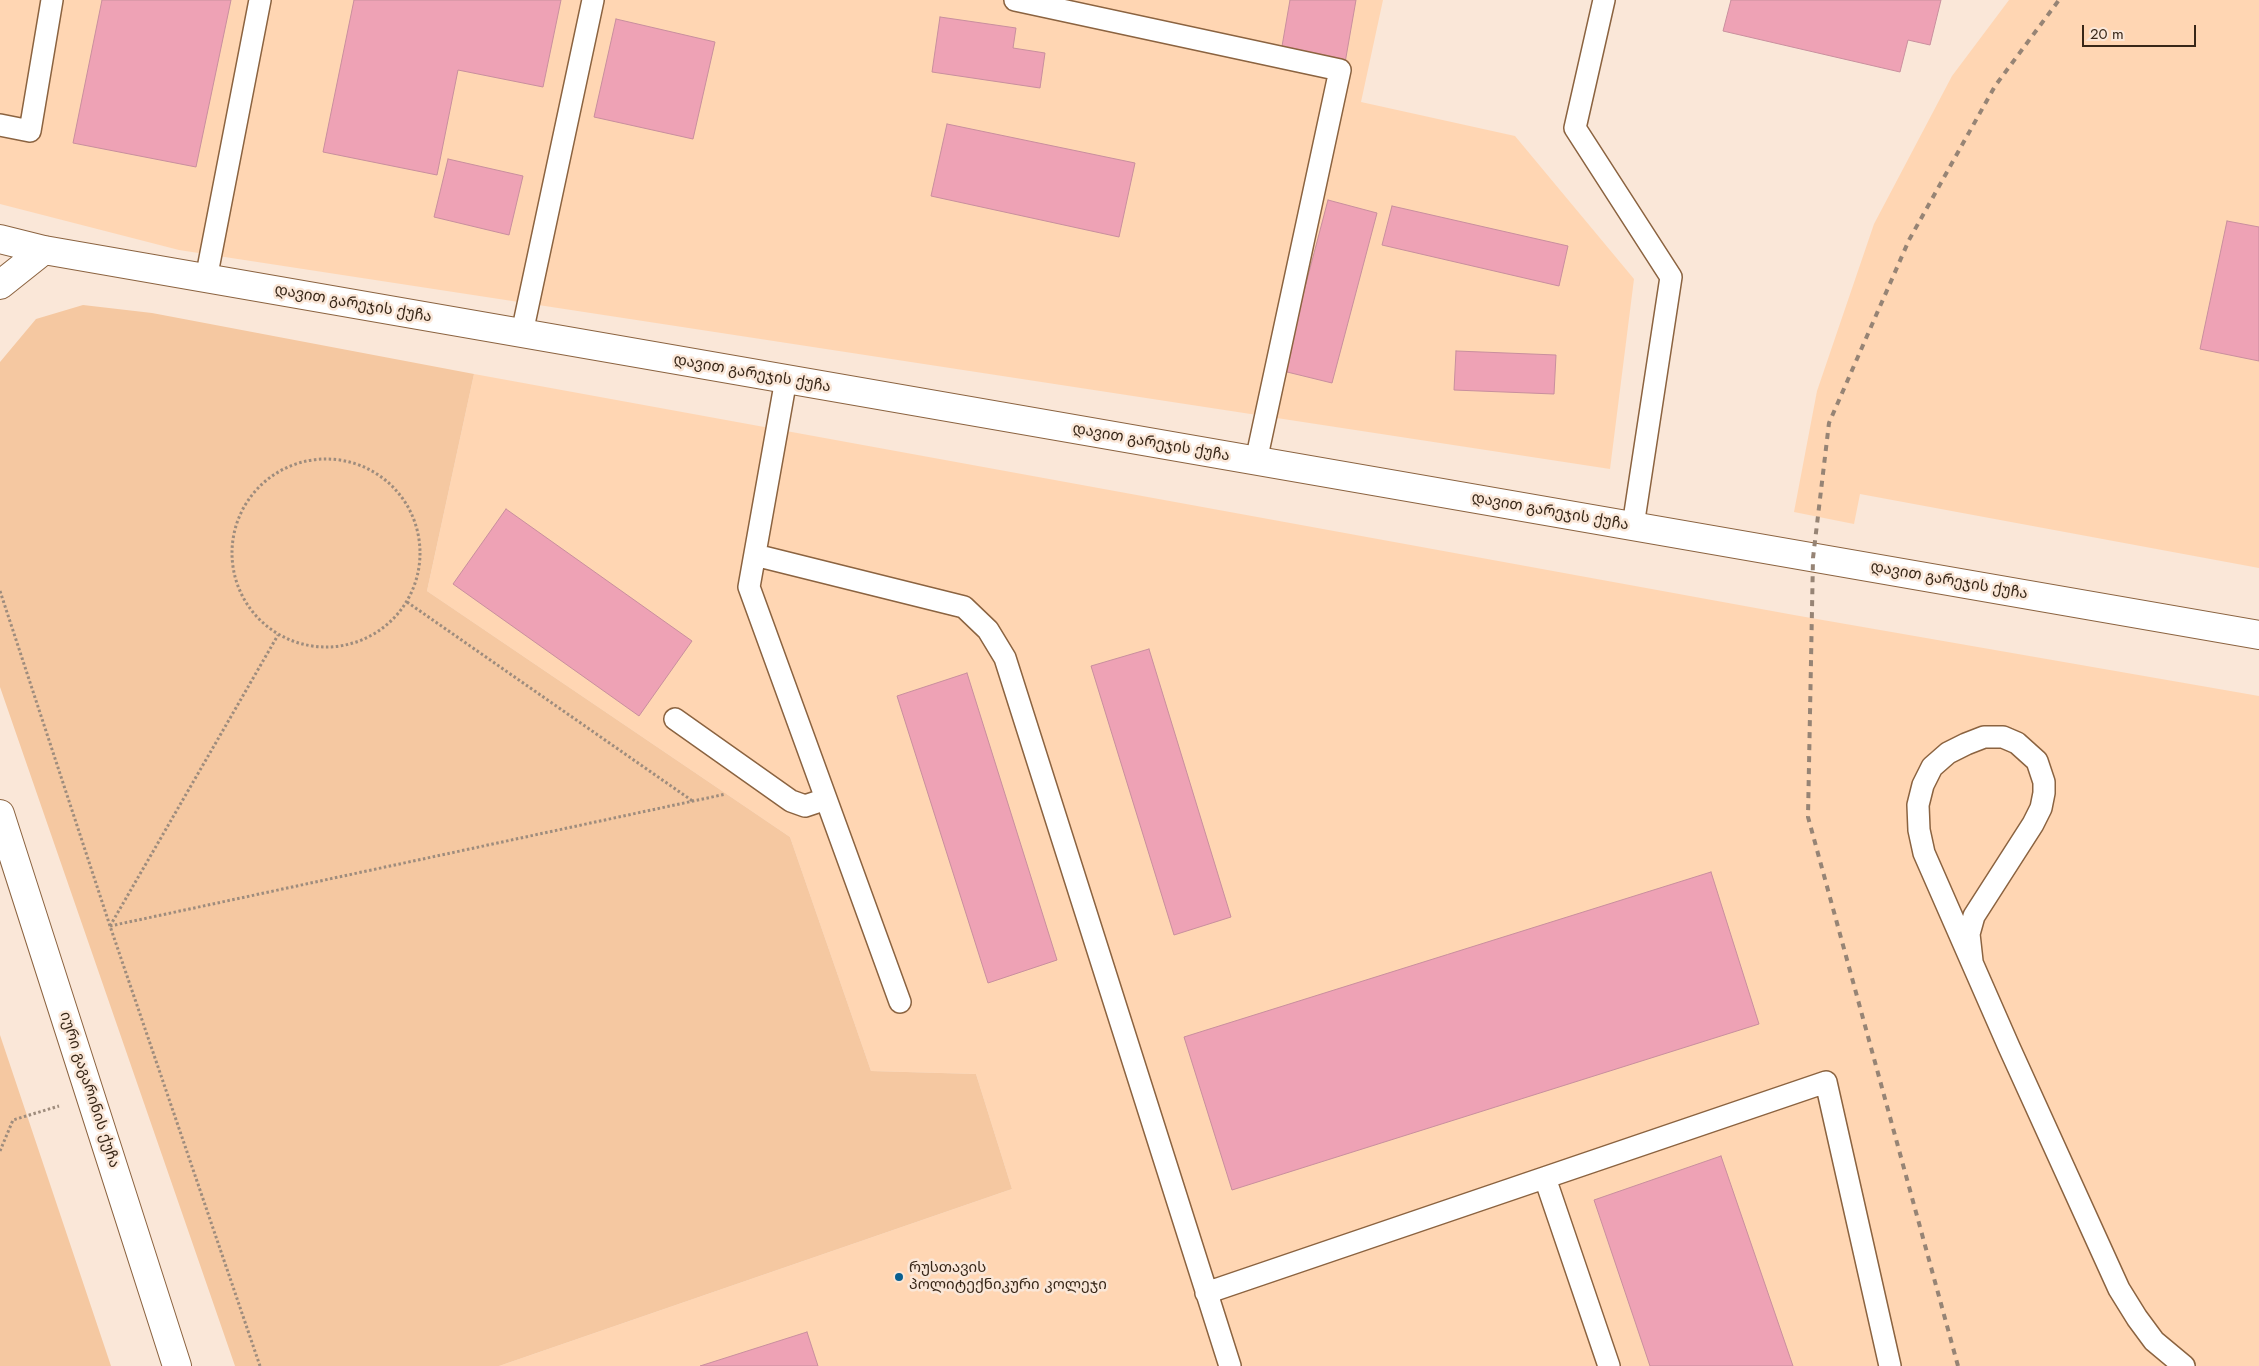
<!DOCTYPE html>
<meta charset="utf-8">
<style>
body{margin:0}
#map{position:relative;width:2259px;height:1366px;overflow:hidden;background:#fae7d8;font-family:Jost,sans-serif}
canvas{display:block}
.scale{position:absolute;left:2082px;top:25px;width:114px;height:22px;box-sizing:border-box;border:2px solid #382718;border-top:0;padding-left:6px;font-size:15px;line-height:18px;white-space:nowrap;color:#382718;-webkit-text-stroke:4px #fae7d8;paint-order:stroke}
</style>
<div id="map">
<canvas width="2259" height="1366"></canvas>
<div class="scale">20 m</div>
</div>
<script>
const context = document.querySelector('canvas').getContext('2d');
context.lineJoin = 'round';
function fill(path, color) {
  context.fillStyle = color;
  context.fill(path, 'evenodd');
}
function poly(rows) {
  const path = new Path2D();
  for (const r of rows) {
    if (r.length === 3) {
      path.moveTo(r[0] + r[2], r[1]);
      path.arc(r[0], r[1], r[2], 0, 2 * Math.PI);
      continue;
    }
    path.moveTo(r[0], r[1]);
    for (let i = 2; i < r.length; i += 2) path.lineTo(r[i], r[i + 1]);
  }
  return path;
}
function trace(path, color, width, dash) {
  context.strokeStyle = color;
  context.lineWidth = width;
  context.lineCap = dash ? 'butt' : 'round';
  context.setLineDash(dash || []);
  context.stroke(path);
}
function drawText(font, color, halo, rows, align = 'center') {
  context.font = font + ' Jost,"Noto Sans Georgian",sans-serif';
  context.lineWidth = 5;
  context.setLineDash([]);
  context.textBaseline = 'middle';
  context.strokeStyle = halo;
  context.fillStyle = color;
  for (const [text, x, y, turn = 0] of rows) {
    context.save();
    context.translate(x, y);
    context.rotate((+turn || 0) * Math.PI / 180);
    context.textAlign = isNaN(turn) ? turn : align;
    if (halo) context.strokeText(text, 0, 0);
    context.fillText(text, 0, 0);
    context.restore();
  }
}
const built = poly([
 [0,0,1383,0,1361,102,1515,136,1634,279,1610,469,179,250,0,204],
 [2009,0,2259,0,2259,568,1860,494,1854,524,1794,512,1817,391,1874,224,1952,76],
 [474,374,1794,615,2259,696,2259,1366,499,1366,1012,1189,976,1074,871,1071,790,837,427,591]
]);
const green = poly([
 [83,305,152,313,474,374,427,591,790,837,871,1071,976,1074,1012,1189,499,1366,235,1366,0,687,0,362,36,319],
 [0,1035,111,1366,0,1366]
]);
const building = poly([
 [102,0,231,0,196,167,73,143,102,0],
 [354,0,561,0,543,87,458,70,437,175,323,152,354,0],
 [1290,0,1356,0,1345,63,1281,52,1290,0],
 [1731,0,1941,0,1930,45,1908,40,1900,72,1723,31,1731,0],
 [940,17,1016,28,1013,48,1045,53,1040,88,932,72,940,17],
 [616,19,715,42,693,139,594,117,616,19],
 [947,124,1135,163,1119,237,931,196,947,124],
 [448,159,523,176,509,235,434,217,448,159],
 [1328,200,1377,213,1332,383,1283,371,1328,200],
 [1392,206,1568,246,1559,286,1382,245,1392,206],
 [2227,221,2259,227,2259,361,2200,349,2227,221],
 [1456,351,1556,355,1554,394,1454,390,1456,351],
 [506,509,692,641,639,716,453,584,506,509],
 [1149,649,1231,917,1174,935,1091,666,1149,649],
 [967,673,1057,960,988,983,897,696,967,673],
 [1711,872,1759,1024,1232,1190,1184,1037,1711,872],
 [1721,1156,1793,1366,1650,1366,1594,1200,1721,1156],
 [807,1332,818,1366,700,1366,807,1332]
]);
const path = poly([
 [326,553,94],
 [0,591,110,926,260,1366],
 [407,602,694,802],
 [110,926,726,794],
 [110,926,278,635],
 [0,1151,13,1120,59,1106]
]);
const service = poly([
 [1015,0,1340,70,1256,461],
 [1604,0,1575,128,1671,277,1633,526],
 [0,125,30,131,52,0],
 [206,279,260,0],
 [522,333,593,0],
 [786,379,749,587,900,1002],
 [755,555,964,607,988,630,1005,658,1230,1366],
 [675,719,791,801,805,806,826,799],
 [1972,961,1969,934,1974,916,2033,824,2041,808,2044,793,2044,782,2037,761,2017,743,2003,737,1984,737,1966,744,1948,753,1932,767,1923,785,1918,805,1919,830,1924,853,2009,1047,2119,1289,2137,1318,2154,1341,2184,1366],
 [1545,1178,1609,1366],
 [1206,1293,1826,1082,1890,1366]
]);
const minor = poly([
 [0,239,44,250,2259,635],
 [0,285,44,250]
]);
const tertiary = poly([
 [0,814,177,1366]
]);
const rail = poly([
 [1958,1366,1808,817,1813,558,1829,423,1909,240,1995,86,2059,0]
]);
const markers = [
 [899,1277,5,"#085f90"]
];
const streetNames = [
 ["დავით გარეჯის ქუჩა",353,304,10],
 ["დავით გარეჯის ქუჩა",752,374,10],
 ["დავით გარეჯის ქუჩა",1151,443,10],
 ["დავით გარეჯის ქუჩა",1550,512,10],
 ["დავით გარეჯის ქუჩა",1949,581,10],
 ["იური გაგარინის ქუჩა",89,1090,72]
];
const poiNames = [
 ["რუსთავის",909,1268],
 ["პოლიტექნიკური კოლეჯი",909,1285]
];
fill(built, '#ffd6b3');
fill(green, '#f5c8a1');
fill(building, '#eea2b5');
trace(building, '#c98f9e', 1);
trace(service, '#8b6340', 24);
trace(minor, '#8b6340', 30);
trace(tertiary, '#8b6340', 30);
trace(path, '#9e8c7d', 3, [2.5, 2.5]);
trace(service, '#fff', 21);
trace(minor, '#fff', 28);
trace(tertiary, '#fff', 28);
trace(rail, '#968475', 4, [6, 6]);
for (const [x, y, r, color] of markers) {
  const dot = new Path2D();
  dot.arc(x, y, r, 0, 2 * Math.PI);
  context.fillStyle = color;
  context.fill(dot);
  trace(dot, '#fae7d8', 2);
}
drawText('15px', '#382718', '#fae7d8', streetNames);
drawText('15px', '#382718', '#fae7d8', poiNames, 'left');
</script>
